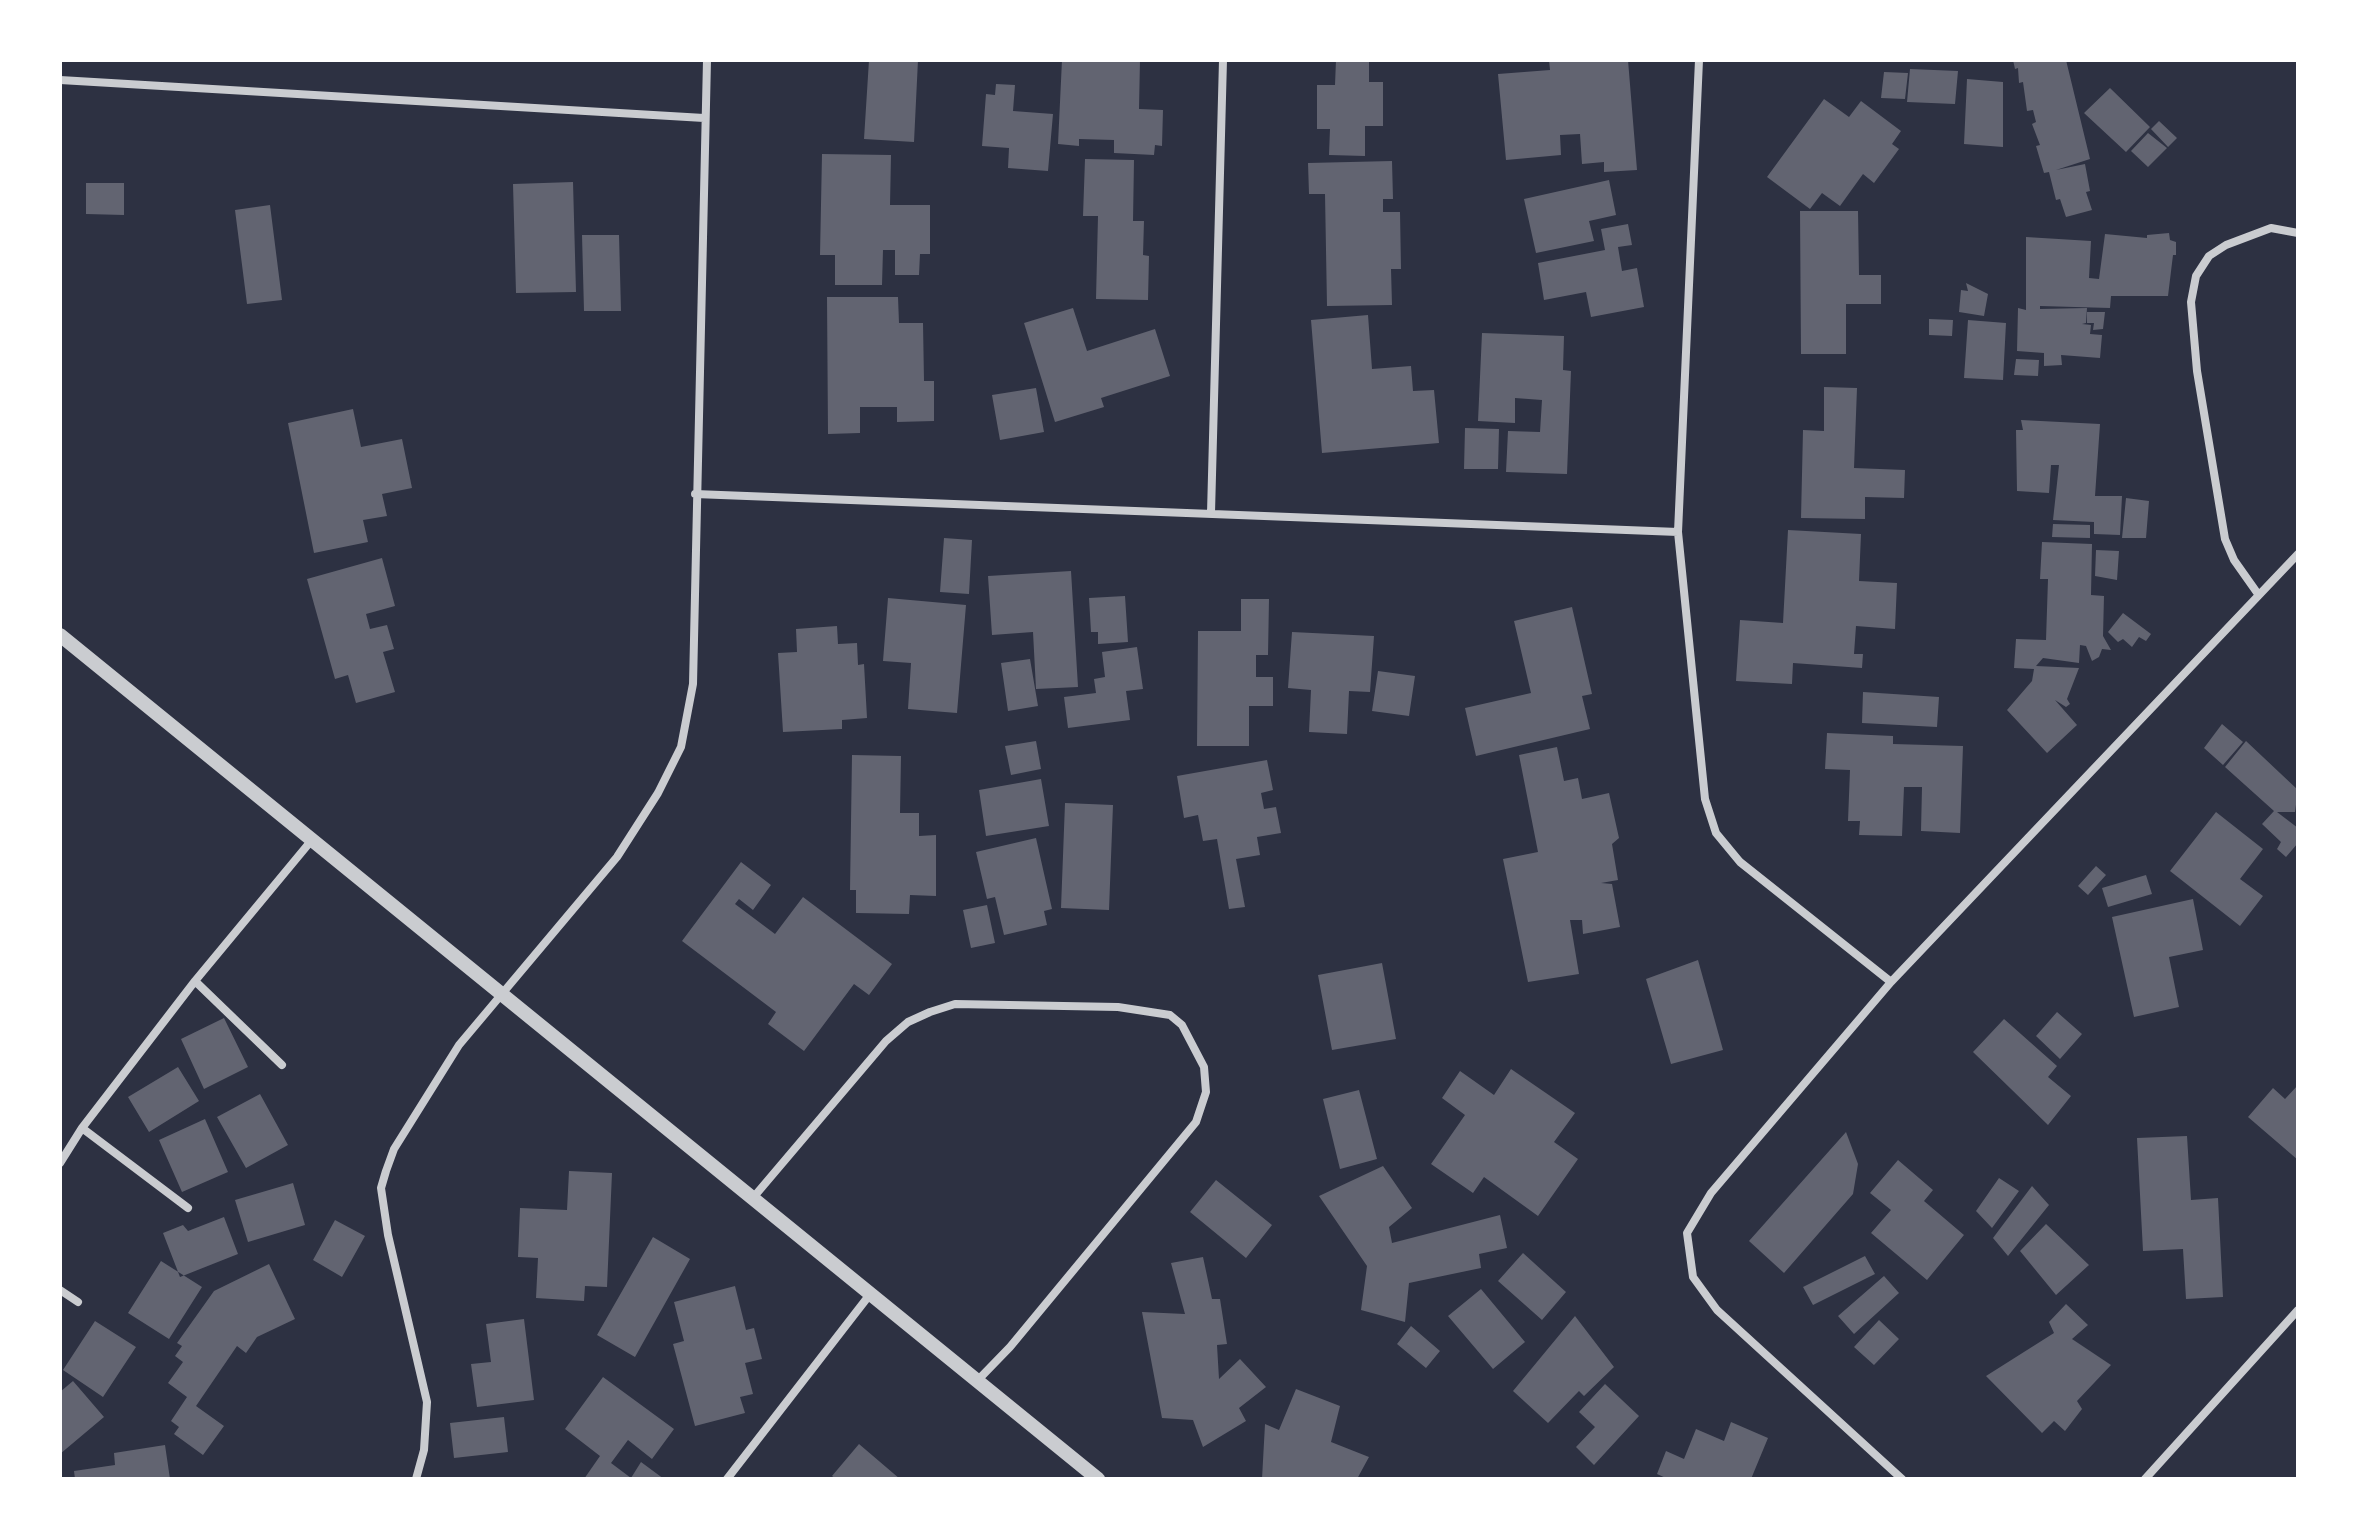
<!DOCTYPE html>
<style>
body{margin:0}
#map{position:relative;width:2358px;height:1539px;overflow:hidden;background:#2d3142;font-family:"IBM Plex Sans",sans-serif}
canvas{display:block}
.frame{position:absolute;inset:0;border:62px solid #fff;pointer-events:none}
</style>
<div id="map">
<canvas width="2358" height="1539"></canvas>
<div class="frame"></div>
</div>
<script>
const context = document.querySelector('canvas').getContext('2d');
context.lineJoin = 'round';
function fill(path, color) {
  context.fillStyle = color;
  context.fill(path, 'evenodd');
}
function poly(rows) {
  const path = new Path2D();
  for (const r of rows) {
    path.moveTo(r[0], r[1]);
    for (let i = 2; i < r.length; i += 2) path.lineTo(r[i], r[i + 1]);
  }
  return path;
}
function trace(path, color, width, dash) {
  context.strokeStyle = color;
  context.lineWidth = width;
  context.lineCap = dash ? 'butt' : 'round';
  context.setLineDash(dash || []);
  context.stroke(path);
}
const building = poly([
 [869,60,918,60,914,142,864,139],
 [1062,60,1140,60,1139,109,1163,110,1162,146,1155,145,1154,155,1114,153,1114,140,1079,139,1079,146,1058,144],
 [1336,60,1369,60,1369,82,1383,82,1383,126,1365,126,1365,156,1329,155,1330,129,1317,129,1317,85,1335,85],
 [1549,60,1628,60,1637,170,1604,172,1604,162,1582,164,1580,134,1560,135,1561,155,1506,160,1498,74,1550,70],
 [2013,60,2066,60,2090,159,2056,170,2085,164,2090,191,2086,192,2092,210,2066,217,2060,199,2056,200,2049,172,2044,173,2036,146,2040,145,2032,124,2036,122,2033,110,2027,111,2023,82,2019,83,2018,68,2015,69],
 [1910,69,1958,71,1955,104,1907,102],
 [1884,72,1908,73,1905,99,1881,98],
 [1967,79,2003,82,2003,147,1964,144],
 [996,84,1015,85,1013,111,1053,114,1048,171,1008,168,1009,148,982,146,986,94,995,95],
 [2110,88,2150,127,2126,152,2084,113],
 [1824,99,1849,117,1861,101,1901,131,1892,144,1899,149,1874,183,1863,174,1840,206,1822,193,1810,209,1767,177],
 [2159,121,2177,138,2168,147,2151,129],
 [2148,133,2167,148,2148,167,2131,151],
 [822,154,891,155,890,205,930,205,930,254,920,254,919,275,895,275,895,250,883,250,882,285,835,285,835,255,820,255],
 [1085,159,1134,160,1133,221,1144,221,1143,255,1149,256,1148,300,1096,299,1098,216,1083,216],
 [1392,161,1393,199,1383,199,1383,212,1400,212,1401,269,1391,269,1392,305,1327,306,1325,194,1309,194,1308,163],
 [1609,180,1616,215,1589,221,1594,241,1536,253,1524,199],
 [573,182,576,292,516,293,513,184],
 [86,183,124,183,124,215,86,214],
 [270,205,282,300,247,304,235,210],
 [1800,211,1858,211,1859,275,1881,275,1881,304,1846,304,1846,354,1801,354],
 [1628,224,1632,245,1618,247,1622,271,1637,268,1644,307,1591,317,1586,292,1544,300,1538,263,1605,250,1601,229],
 [2169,233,2170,240,2176,242,2176,255,2173,255,2168,296,2111,296,2110,308,2040,306,2040,309,2087,308,2086,323,2082,324,2091,325,2090,334,2102,335,2100,358,2061,355,2062,365,2044,366,2044,353,2017,351,2018,308,2026,310,2026,237,2091,241,2089,278,2099,279,2105,234,2147,238,2147,235],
 [582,235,619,235,621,311,584,311],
 [1966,283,1988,294,1984,316,1959,312,1961,290,1968,291],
 [827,297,898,297,899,323,923,323,924,381,934,381,934,421,897,422,897,407,860,407,860,433,828,434],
 [1073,308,1087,351,1155,329,1170,376,1101,398,1104,407,1055,422,1024,323],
 [2087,312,2105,312,2103,329,2093,330,2094,323,2087,323],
 [1368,315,1372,369,1411,366,1413,391,1434,390,1439,443,1322,453,1311,320],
 [1929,319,1953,320,1952,336,1929,335],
 [1968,320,2006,323,2003,380,1964,378],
 [1482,333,1564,336,1563,370,1571,371,1567,474,1506,472,1508,431,1540,432,1542,400,1515,398,1515,423,1478,421],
 [2016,359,2039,360,2038,376,2014,375],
 [1824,387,1857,388,1854,468,1905,470,1904,498,1865,497,1865,519,1801,518,1803,430,1824,431],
 [1036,388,1044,432,1000,440,992,395],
 [353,409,361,447,402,439,412,488,382,494,387,516,363,520,368,542,314,553,288,423],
 [2021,420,2100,424,2095,496,2122,496,2120,535,2094,534,2094,522,2053,520,2059,465,2051,465,2049,493,2017,491,2016,430,2023,430],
 [1465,428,1499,429,1498,469,1464,469],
 [2126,498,2149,501,2146,538,2122,538],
 [2053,524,2090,525,2090,538,2052,537],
 [1788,530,1861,534,1859,581,1897,583,1895,629,1856,626,1854,654,1863,654,1862,668,1793,663,1792,684,1736,681,1740,620,1783,623],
 [944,538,972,540,969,594,940,592],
 [2042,542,2092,544,2091,595,2104,596,2103,636,2111,650,2102,649,2099,657,2092,661,2086,646,2080,645,2079,663,2043,658,2036,666,2079,668,2067,699,2070,704,2066,707,2055,700,2077,725,2047,753,2007,710,2032,681,2034,669,2014,668,2016,639,2046,640,2048,579,2040,579],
 [2096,550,2119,551,2117,580,2095,576],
 [382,558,395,606,366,614,370,629,387,625,394,649,383,652,395,692,356,703,348,675,335,679,307,579],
 [1071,571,1078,687,1036,689,1033,632,992,635,988,576],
 [1125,596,1128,642,1098,644,1098,632,1091,632,1089,598],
 [888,598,966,605,957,713,908,709,911,663,883,661],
 [1241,599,1269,599,1268,655,1256,655,1256,677,1273,677,1273,706,1249,706,1249,746,1197,746,1198,631,1241,631],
 [1572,607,1592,694,1582,696,1590,729,1476,756,1465,708,1531,693,1514,621],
 [2123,613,2151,634,2146,641,2139,637,2132,647,2123,639,2118,642,2108,632],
 [837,626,838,644,857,643,858,665,864,664,867,718,842,720,842,729,783,732,778,653,797,652,796,629],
 [1292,632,1374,636,1370,692,1349,691,1347,734,1309,732,1311,690,1288,688],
 [1137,647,1143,689,1126,691,1130,720,1068,728,1064,697,1096,693,1094,679,1105,677,1102,652],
 [1030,659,1038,706,1008,711,1001,663],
 [1378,671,1415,676,1409,716,1372,711],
 [1863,692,1939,697,1937,727,1862,723],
 [2222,724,2243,742,2223,765,2204,748],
 [1827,733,1893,736,1893,744,1963,746,1960,833,1921,831,1922,787,1904,787,1902,836,1859,835,1860,821,1848,821,1850,770,1825,769],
 [1036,741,1041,769,1011,775,1005,746],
 [2246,741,2298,790,2295,812,2277,812,2298,828,2298,843,2286,857,2277,849,2281,842,2262,824,2274,811,2225,767],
 [1557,747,1564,781,1578,778,1582,799,1609,793,1619,838,1612,844,1618,880,1601,883,1612,884,1620,927,1583,934,1582,920,1570,920,1579,974,1528,982,1503,859,1538,852,1519,755],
 [852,755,901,756,900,813,919,813,919,836,936,835,936,896,910,895,909,914,856,913,856,890,850,890],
 [1267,760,1273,790,1261,793,1264,809,1276,807,1281,833,1257,837,1260,855,1236,859,1245,907,1229,909,1217,839,1203,841,1198,815,1184,818,1177,776],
 [1041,779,1049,826,986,836,979,790],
 [1065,803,1113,805,1109,910,1061,908],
 [2216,812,2263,849,2240,879,2263,896,2240,926,2170,871],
 [1036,838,1052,909,1044,911,1047,925,1004,935,995,897,987,899,976,852],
 [741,862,771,885,753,910,739,899,735,904,775,934,803,897,892,964,869,995,854,984,804,1051,768,1024,776,1012,682,941],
 [2096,866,2106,875,2088,895,2078,886],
 [2146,875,2152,894,2108,907,2102,888],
 [2193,899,2203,950,2169,957,2179,1007,2134,1017,2112,917],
 [987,905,995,943,971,948,963,910],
 [1698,960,1723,1050,1671,1064,1646,979],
 [1382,963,1396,1039,1332,1050,1318,975],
 [2057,1012,2082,1034,2060,1059,2036,1036],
 [224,1018,248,1067,204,1089,181,1039],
 [2004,1019,2057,1066,2048,1077,2071,1096,2048,1125,1973,1052],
 [178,1067,199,1101,149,1132,128,1097],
 [1511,1069,1575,1113,1554,1142,1578,1159,1538,1216,1484,1177,1473,1193,1431,1164,1465,1115,1442,1098,1460,1071,1494,1095],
 [2298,1085,2298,1160,2248,1117,2273,1088,2285,1099],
 [1359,1090,1377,1159,1340,1169,1323,1099],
 [260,1094,288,1145,246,1168,217,1117],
 [205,1119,228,1172,182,1192,159,1140],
 [1846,1132,1858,1164,1853,1194,1784,1273,1749,1241],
 [2187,1136,2191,1200,2218,1198,2223,1297,2186,1299,2183,1249,2143,1251,2137,1138],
 [1898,1160,1933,1190,1924,1201,1964,1235,1927,1280,1871,1233,1891,1210,1870,1193],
 [1383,1166,1412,1208,1389,1227,1392,1243,1500,1215,1507,1248,1479,1254,1481,1268,1409,1283,1405,1322,1361,1310,1367,1266,1319,1196],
 [569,1171,612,1173,607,1287,585,1286,584,1301,536,1298,538,1258,518,1257,520,1208,567,1210],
 [1999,1178,2019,1191,1992,1228,1976,1211],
 [1216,1180,1272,1225,1246,1258,1190,1212],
 [293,1183,305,1225,248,1242,235,1200],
 [2032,1186,2049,1205,2008,1256,1993,1238],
 [224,1217,238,1254,180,1277,163,1233,183,1225,188,1231],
 [335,1220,365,1236,342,1277,313,1260],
 [2046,1224,2089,1265,2056,1295,2020,1251],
 [653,1237,690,1259,635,1357,597,1335],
 [1523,1253,1566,1292,1542,1320,1498,1281],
 [1865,1256,1875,1274,1813,1305,1803,1287],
 [1203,1257,1212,1299,1220,1299,1227,1344,1217,1345,1219,1379,1240,1359,1266,1387,1239,1408,1246,1421,1203,1447,1193,1420,1162,1418,1142,1312,1185,1314,1171,1263],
 [161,1261,202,1287,169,1339,128,1313],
 [269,1264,295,1319,257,1337,246,1353,237,1346,196,1406,224,1426,203,1455,174,1434,179,1427,171,1421,187,1397,168,1383,183,1362,175,1356,182,1346,177,1343,214,1291],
 [1884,1276,1899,1293,1854,1334,1838,1316],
 [735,1286,746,1330,754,1328,762,1359,745,1363,753,1394,740,1397,745,1413,695,1426,673,1344,684,1341,674,1302],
 [1481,1289,1525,1342,1493,1369,1448,1316],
 [2066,1304,2088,1325,2072,1339,2111,1365,2077,1401,2082,1409,2065,1431,2054,1421,2042,1433,1986,1376,2054,1333,2049,1322],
 [1575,1316,1614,1367,1584,1396,1579,1391,1548,1423,1513,1391],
 [524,1319,534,1400,477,1407,471,1364,491,1362,486,1324],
 [1879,1320,1899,1339,1874,1365,1854,1347],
 [95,1321,136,1347,103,1397,63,1370],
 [1411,1326,1440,1351,1426,1368,1397,1344],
 [603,1377,674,1429,652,1459,628,1440,611,1463,631,1478,641,1462,664,1479,584,1479,600,1456,565,1429],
 [73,1381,104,1417,60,1454,60,1392],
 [1605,1384,1639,1416,1594,1465,1576,1447,1595,1427,1579,1412],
 [1296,1389,1340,1406,1331,1442,1369,1457,1357,1479,1262,1479,1265,1424,1279,1430],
 [504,1417,508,1452,454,1458,450,1423],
 [1731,1422,1768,1438,1751,1479,1668,1479,1657,1474,1666,1451,1684,1459,1696,1429,1724,1441],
 [859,1444,900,1479,836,1479,832,1476],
 [165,1445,170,1479,75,1479,74,1471,115,1465,114,1453]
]);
const minor = poly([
 [1699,60,1678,532,1705,799,1716,833,1740,862,1891,982],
 [60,80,704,118],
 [695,494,1678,532],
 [1211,513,1223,60],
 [2258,594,2234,560,2225,539,2197,371,2191,302,2196,276,2209,256,2226,245,2271,228,2298,233],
 [195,981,282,1065],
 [82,1128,188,1208],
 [60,1163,82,1128,195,981,311,841],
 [752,1199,886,1041,908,1022,930,1012,955,1004,1118,1007,1170,1015,1182,1025,1204,1067,1206,1092,1196,1122,1010,1347,978,1380],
 [60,1290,78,1302],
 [416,1479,424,1450,427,1402,388,1235,381,1188,386,1171,394,1149,459,1045,617,857,658,793,681,747,693,684,707,60],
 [727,1479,871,1293],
 [1902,1479,1717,1310,1693,1277,1687,1233,1711,1193,1891,982,2298,554],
 [2145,1479,2298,1310]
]);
const tertiary = poly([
 [60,635,1098,1479]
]);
fill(building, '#626471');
trace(minor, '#caccd0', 8);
trace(tertiary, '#caccd0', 14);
</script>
